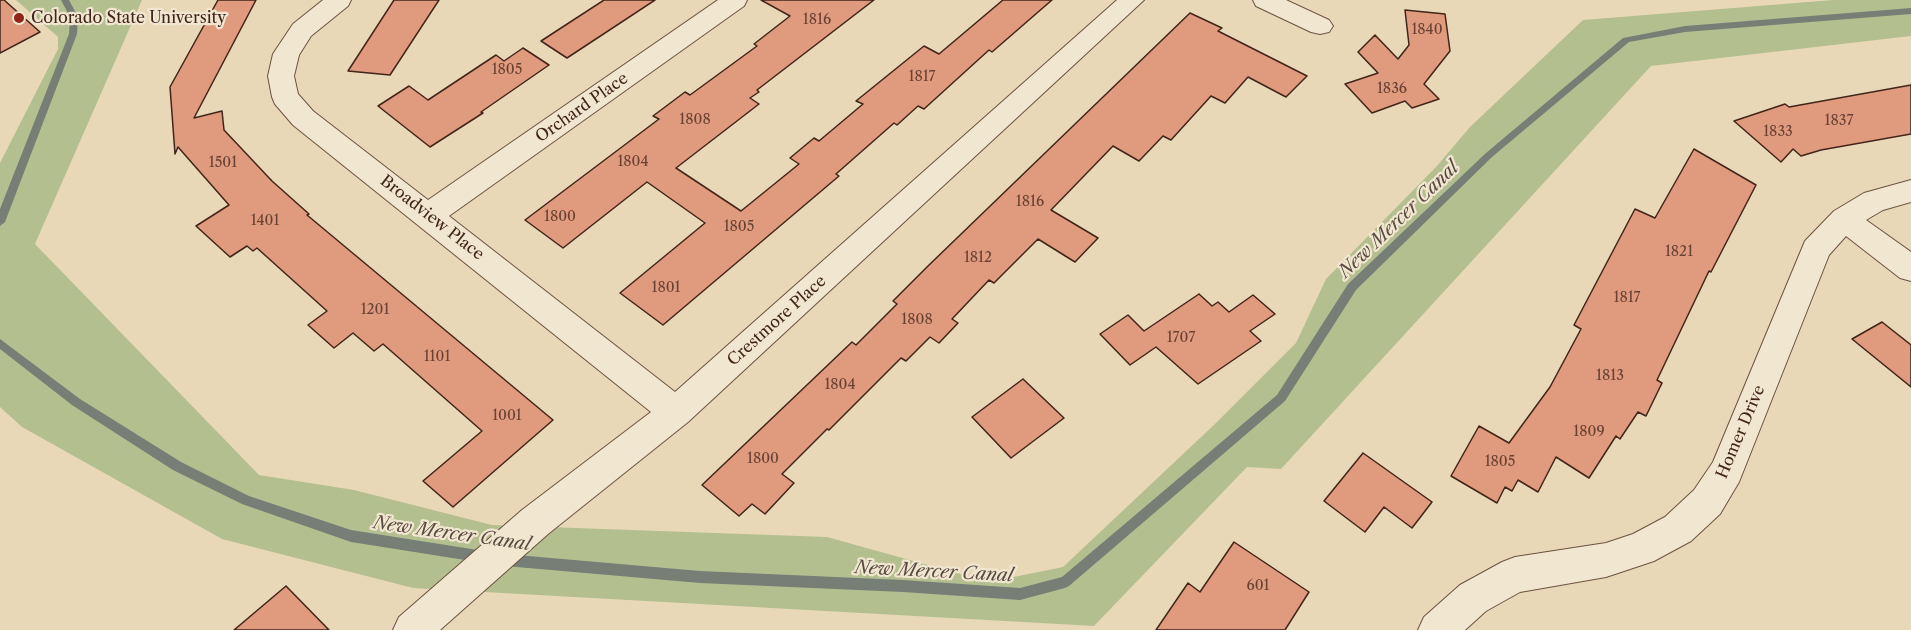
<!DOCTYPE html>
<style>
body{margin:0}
canvas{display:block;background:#e9d8b7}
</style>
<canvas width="1911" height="630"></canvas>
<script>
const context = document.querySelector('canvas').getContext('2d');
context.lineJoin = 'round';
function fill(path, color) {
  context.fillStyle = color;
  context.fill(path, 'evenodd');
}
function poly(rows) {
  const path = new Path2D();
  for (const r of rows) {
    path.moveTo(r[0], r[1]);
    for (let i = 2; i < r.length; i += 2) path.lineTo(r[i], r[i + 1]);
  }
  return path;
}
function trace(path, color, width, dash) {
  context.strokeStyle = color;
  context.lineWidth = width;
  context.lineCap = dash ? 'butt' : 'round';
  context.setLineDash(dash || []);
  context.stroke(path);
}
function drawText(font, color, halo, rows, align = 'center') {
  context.font = font + ' "Libre Caslon Text",serif';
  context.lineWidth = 4.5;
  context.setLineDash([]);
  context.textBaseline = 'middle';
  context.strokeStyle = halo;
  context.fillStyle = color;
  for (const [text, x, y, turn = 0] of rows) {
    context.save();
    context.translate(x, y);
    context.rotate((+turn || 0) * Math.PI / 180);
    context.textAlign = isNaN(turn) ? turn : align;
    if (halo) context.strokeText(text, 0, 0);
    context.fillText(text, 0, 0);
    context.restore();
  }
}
const green = poly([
 [16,0,142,0,35,244,259,475,354,490,492,525,827,537,989,582,1063,567,1217,422,1296,343,1326,279,1436,167,1470,127,1583,20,1833,0,1911,0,1911,36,1651,66,1281,469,1247,467,1094,626,413,588,222,539,22,427,0,407,0,163,58,49,58,37]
]);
const stream = poly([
 [61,0,69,0,78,17,77,34,5,222,0,226,0,209,69,34,70,17,61,0],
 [1911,8,1911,14,1685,32,1629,42,1492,157,1356,290,1285,401,1069,586,1065,588,1020,600,903,592,700,583,505,566,501,564,499,560,501,556,505,554,700,571,903,580,1020,588,1062,577,1277,395,1348,284,1486,153,1623,38,1685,26,1911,8],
 [0,339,80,399,181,462,249,496,351,530,484,551,488,553,490,557,488,561,484,563,351,542,242,504,173,470,72,405,0,349,0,339]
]);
const building = poly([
 [0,0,4,0,40,32,0,53,0,0],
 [218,0,256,0,194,118,222,111,224,130,272,181,309,214,307,215,553,420,453,507,423,481,482,431,383,344,374,351,353,333,334,348,308,325,327,311,257,248,253,251,247,246,230,257,196,226,229,205,178,147,175,154,170,87,218,0],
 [394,0,439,0,390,75,348,71,394,0],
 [604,0,655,0,567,58,541,41,604,0],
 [761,0,874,0,757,90,759,92,750,98,759,104,676,168,741,211,799,164,790,158,814,138,819,141,863,104,856,101,924,46,939,54,1003,0,1052,0,992,52,989,50,924,109,918,106,897,125,894,123,836,174,839,176,663,325,620,293,705,223,647,182,563,248,525,220,659,119,653,116,685,92,690,95,757,46,754,44,790,16,761,0],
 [1405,10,1445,14,1450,51,1424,84,1439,99,1412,108,1405,101,1372,113,1345,84,1378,73,1358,52,1375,35,1398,59,1409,45,1405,10],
 [1190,13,1222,28,1218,31,1307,76,1286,97,1248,77,1225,103,1211,96,1171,140,1163,136,1139,161,1113,146,1051,210,1098,238,1075,262,1038,239,994,283,989,280,952,319,958,323,939,343,930,337,906,361,901,358,829,430,827,429,782,474,794,483,765,514,752,504,739,516,702,485,852,342,856,345,897,304,893,301,928,266,1190,13],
 [523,48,549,65,481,112,483,113,430,147,378,106,409,86,428,100,496,55,504,61,523,48],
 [1911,85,1911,134,1821,150,1801,156,1793,149,1781,162,1734,121,1785,104,1789,107,1911,85],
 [1694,149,1756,185,1711,272,1709,271,1657,380,1662,383,1646,416,1638,412,1620,439,1616,436,1589,478,1556,457,1538,492,1518,480,1512,491,1505,487,1497,503,1451,476,1479,426,1509,443,1550,387,1581,329,1574,325,1635,209,1655,218,1694,149],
 [1199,294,1212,306,1218,302,1229,312,1253,295,1275,314,1250,331,1261,341,1198,384,1156,347,1130,365,1100,334,1128,315,1144,331,1199,294],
 [1882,322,1911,345,1911,387,1852,339,1882,322],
 [1023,379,1064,418,1011,458,972,417,1023,379],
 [1363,453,1432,502,1412,528,1384,507,1365,532,1324,501,1363,453],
 [1234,542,1309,592,1285,630,1156,630,1188,583,1200,592,1234,542],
 [286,586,329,630,234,630,286,586]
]);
const minor = poly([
 [323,0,351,0,348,6,311,36,299,55,294,76,298,94,313,111,428,200,718,0,747,0,744,6,449,216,675,392,1117,0,1144,0,688,422,548,534,440,630,393,630,399,617,522,510,651,412,293,125,275,104,272,97,268,76,273,54,293,24,323,0],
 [1253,0,1286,0,1329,20,1333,26,1329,32,1320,34,1311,32,1256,6,1253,0],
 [1911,180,1911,202,1883,210,1866,220,1911,252,1911,281,1900,278,1846,236,1829,255,1739,482,1720,514,1691,541,1654,561,1606,577,1520,592,1486,611,1465,630,1418,630,1424,617,1460,585,1502,562,1515,557,1606,543,1633,534,1665,517,1694,490,1713,462,1805,241,1834,211,1864,193,1911,180]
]);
const markers = [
 [19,18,6,"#8f2418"]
];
const numberNames = [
 ["1816",817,20],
 ["1840",1427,30],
 ["1805",507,70],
 ["1817",922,77],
 ["1836",1392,89],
 ["1808",695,120],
 ["1837",1839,121],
 ["1833",1778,132],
 ["1804",633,162],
 ["1501",223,163],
 ["1816",1030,202],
 ["1800",560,217],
 ["1401",265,221],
 ["1805",739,227],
 ["1821",1679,252],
 ["1812",978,258],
 ["1801",666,288],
 ["1817",1627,298],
 ["1201",375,310],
 ["1808",917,320],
 ["1707",1181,338],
 ["1101",437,357],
 ["1813",1610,376],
 ["1804",840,385],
 ["1001",507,416],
 ["1809",1589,432],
 ["1800",763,459],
 ["1805",1500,462],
 ["601",1258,586]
];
const poiNames = [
 ["Colorado State University",31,18]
];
const streetNames = [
 ["Orchard Place",582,108,-35],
 ["Broadview Place",432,218,38],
 ["Crestmore Place",777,321,-42],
 ["Homer Drive",1741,432,-67]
];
const waterNames = [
 ["New Mercer Canal",1399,220,-44],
 ["New Mercer Canal",452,534,8],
 ["New Mercer Canal",934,572,3]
];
fill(green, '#b4bf90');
fill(stream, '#767e76');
fill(building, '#e09a7d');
trace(building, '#42251a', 1.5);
trace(minor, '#6c5241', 2);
fill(minor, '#f1e6d0');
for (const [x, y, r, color] of markers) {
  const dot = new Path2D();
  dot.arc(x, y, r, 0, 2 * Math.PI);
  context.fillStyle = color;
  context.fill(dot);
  trace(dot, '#f1e6d0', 2);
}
drawText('14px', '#6a4233', null, numberNames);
drawText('16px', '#42251a', '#f1e6d0', poiNames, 'left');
drawText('16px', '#42251a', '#f1e6d0', streetNames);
drawText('italic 18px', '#584a40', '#f1e6d0', waterNames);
</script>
